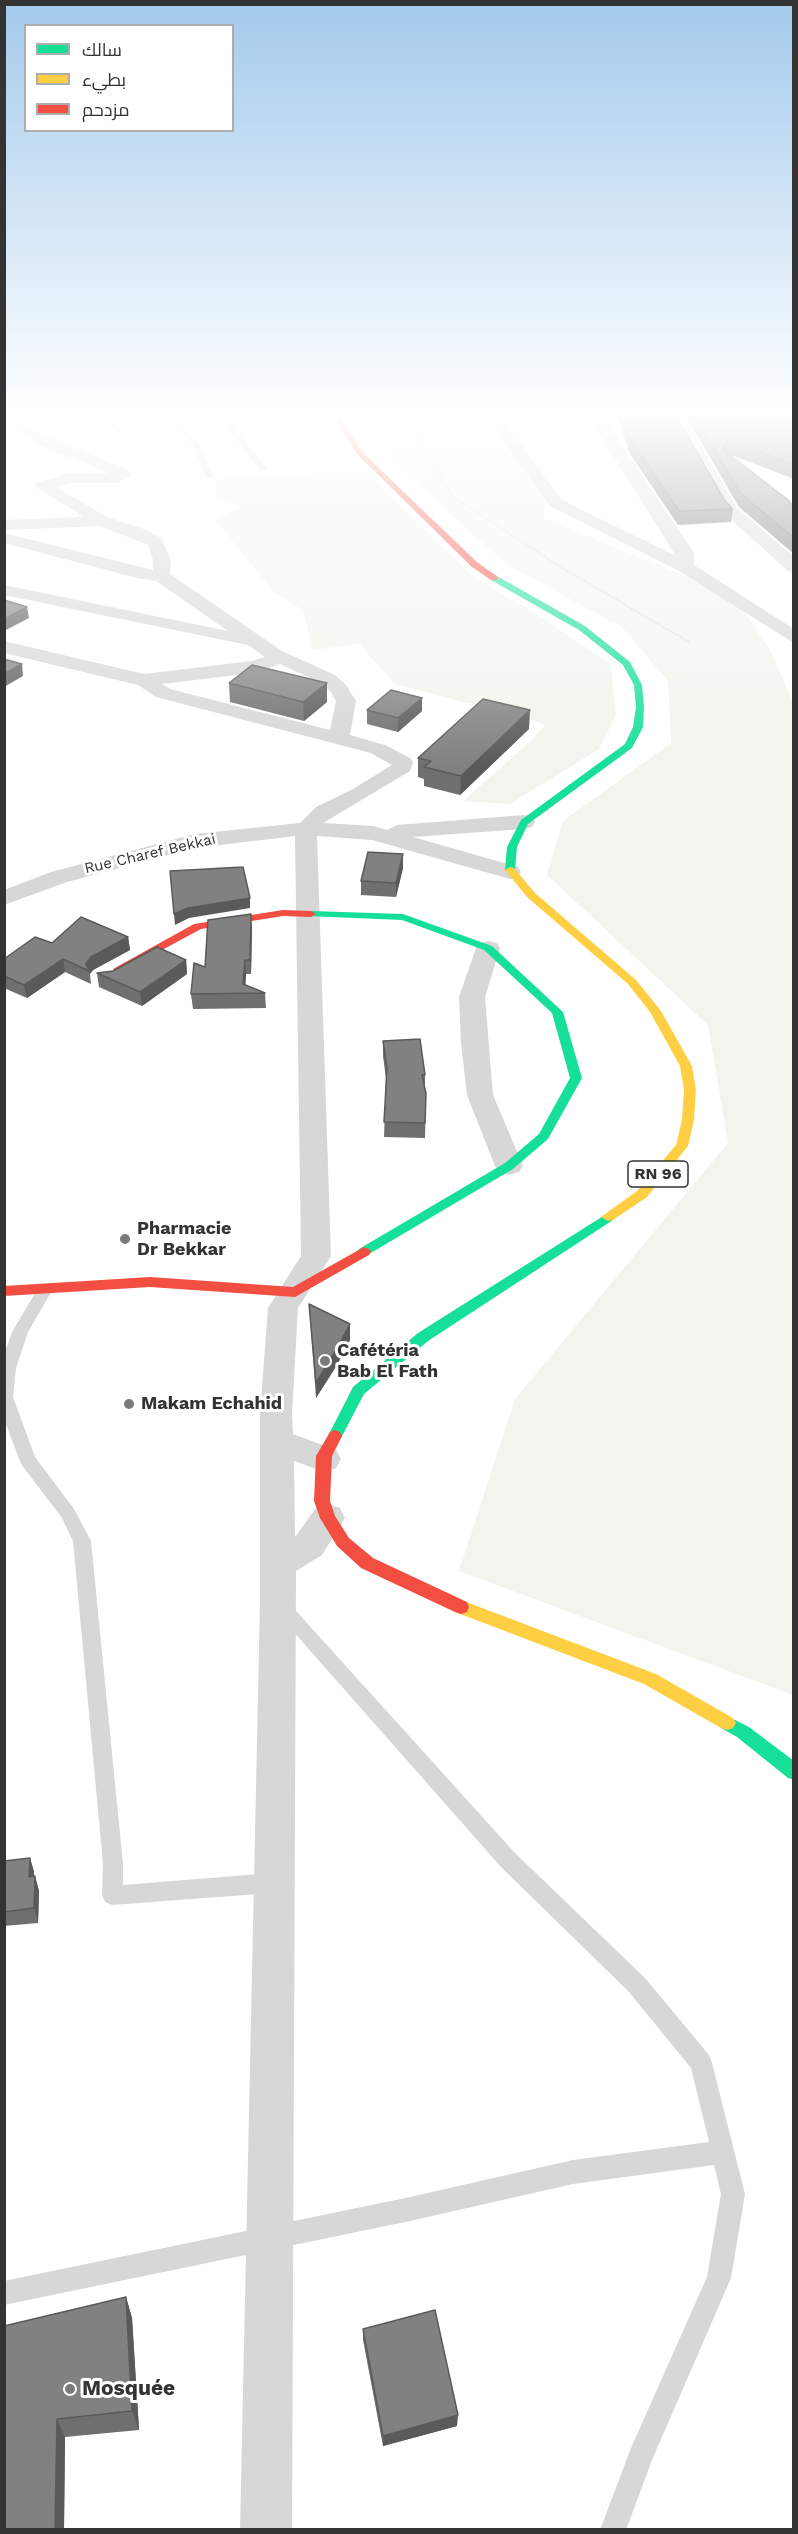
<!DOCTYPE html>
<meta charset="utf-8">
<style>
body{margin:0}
#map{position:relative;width:798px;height:2534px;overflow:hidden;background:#fff;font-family:"Work Sans",Cairo,sans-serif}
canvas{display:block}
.frame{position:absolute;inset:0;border:6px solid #333;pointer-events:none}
.legend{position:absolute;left:24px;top:24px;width:210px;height:108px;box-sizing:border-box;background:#fff;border:2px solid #adadad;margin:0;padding:8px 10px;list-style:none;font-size:18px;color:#333}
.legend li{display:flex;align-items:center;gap:12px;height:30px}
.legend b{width:30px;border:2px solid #adadad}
</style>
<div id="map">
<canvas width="798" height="2534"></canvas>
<div class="frame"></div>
<ul class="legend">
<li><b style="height:8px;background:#16e098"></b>سالك</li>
<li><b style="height:8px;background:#ffcf43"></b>بطيء</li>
<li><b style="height:8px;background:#f24e42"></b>مزدحم</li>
</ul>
</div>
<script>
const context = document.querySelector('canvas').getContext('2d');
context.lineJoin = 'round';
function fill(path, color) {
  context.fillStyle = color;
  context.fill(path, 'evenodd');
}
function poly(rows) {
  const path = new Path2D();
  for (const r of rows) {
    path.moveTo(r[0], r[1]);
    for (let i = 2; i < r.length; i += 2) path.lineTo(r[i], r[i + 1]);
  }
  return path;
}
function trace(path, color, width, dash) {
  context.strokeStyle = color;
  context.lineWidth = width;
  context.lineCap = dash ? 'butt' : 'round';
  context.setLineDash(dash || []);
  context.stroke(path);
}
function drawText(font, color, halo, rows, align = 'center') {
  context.font = font + ' "Work Sans",sans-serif';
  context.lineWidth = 6;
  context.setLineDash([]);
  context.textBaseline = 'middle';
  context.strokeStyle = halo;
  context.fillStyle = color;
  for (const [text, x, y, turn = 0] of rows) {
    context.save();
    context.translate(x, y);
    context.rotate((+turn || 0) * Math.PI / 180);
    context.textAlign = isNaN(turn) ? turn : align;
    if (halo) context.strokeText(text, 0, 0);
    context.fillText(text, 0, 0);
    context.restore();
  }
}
const green = poly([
 [365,411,477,411,543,468,544,518,734,596,771,652,793,702,793,1695,459,1571,515,1399,728,1143,708,1025,547,875,563,821,671,743,668,681,622,627,507,565,407,475,374,444],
 [363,470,475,578,549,622,611,665,616,715,599,749,510,804,463,801,533,739,545,725,503,708,463,702,395,684,359,644,313,650,303,610,275,593,215,520,242,506,214,500,217,479]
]);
const path = poly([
 [404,411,452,496,564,569,689,642]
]);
const lane = poly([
 [119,411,127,411,116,420,115,424,123,430,119,432,107,425,109,417,119,411],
 [132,411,171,413,220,411,268,469,261,471,215,413,176,417,203,449,213,477,206,479,195,449,169,417,135,413,132,411],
 [45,1284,53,1289,28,1332,16,1368,13,1397,35,1457,74,1509,91,1541,123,1864,123,1885,272,1873,279,1876,282,1883,279,1890,272,1893,112,1905,105,1902,102,1895,103,1864,73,1541,62,1518,21,1464,4,1419,4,1355,12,1332,40,1285,45,1284],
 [282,1600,288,1602,515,1853,645,1978,709,2055,712,2063,745,2194,731,2278,652,2460,626,2530,600,2530,631,2448,707,2277,721,2194,714,2165,573,2184,410,2221,4,2305,4,2281,410,2197,573,2160,709,2142,691,2068,629,1992,501,1867,276,1612,273,1607,276,1602,282,1600]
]);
const street = poly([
 [42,411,63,411,61,414,25,426,128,470,131,476,117,483,70,483,56,487,107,517,144,529,161,538,171,560,170,574,282,651,335,675,346,685,356,701,350,735,385,745,410,758,413,762,410,771,323,823,373,826,387,830,397,825,524,815,532,817,535,822,532,827,524,829,413,837,518,867,521,872,518,877,510,879,372,840,317,836,331,1256,298,1308,292,1414,293,1434,336,1450,341,1459,336,1468,324,1472,294,1461,295,1537,316,1508,328,1504,340,1508,345,1518,322,1555,296,1571,292,2530,240,2530,260,1602,260,1414,268,1308,301,1256,295,836,195,848,67,882,4,905,4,890,51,872,195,834,300,823,316,807,353,789,392,765,371,753,156,697,138,685,4,653,4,641,144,674,252,661,265,657,248,645,4,595,4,585,228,631,156,581,137,578,4,543,4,533,153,570,153,560,148,545,100,526,4,530,4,520,84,517,34,486,36,483,69,473,109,473,40,445,9,427,15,419,42,411],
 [280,664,321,683,331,692,336,701,330,730,170,689,162,684,253,673,280,664],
 [482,411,496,411,562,500,676,556,585,411,599,411,694,553,694,565,794,629,794,643,679,571,550,506,482,411],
 [667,411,681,411,737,508,794,557,794,572,788,571,725,514,667,411],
 [488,941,497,943,500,948,485,997,493,1095,523,1166,519,1172,509,1175,499,1172,495,1166,467,1095,461,1043,459,997,476,948,479,943,488,941]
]);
const fast = poly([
 [491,576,497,576,585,626,630,662,642,685,644,707,643,727,632,748,528,824,517,847,515,870,510,873,505,870,507,847,521,820,625,744,633,727,636,707,634,685,623,665,579,630,491,580,491,576],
 [311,911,403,914,492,946,563,1012,582,1078,548,1139,513,1169,364,1257,359,1255,357,1252,359,1249,505,1163,539,1134,570,1078,552,1013,484,950,402,920,307,916,307,912,311,911],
 [608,1213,613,1214,615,1217,613,1220,428,1341,364,1394,340,1440,330,1440,328,1436,353,1387,418,1333,608,1213],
 [727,1716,749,1727,794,1761,794,1780,788,1778,737,1737,721,1728,718,1723,721,1718,727,1716]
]);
const slow = poly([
 [510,867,514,868,535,893,636,980,661,1011,692,1066,696,1090,694,1120,688,1146,647,1197,613,1220,608,1221,601,1217,637,1191,676,1145,682,1120,684,1090,680,1066,650,1012,628,984,527,897,505,870,510,867],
 [461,1600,656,1674,733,1718,736,1723,733,1728,727,1730,721,1728,644,1684,455,1612,453,1607,455,1602,461,1600]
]);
const jam = poly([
 [330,411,336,411,362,452,478,563,497,576,497,580,491,580,472,567,357,454,330,411],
 [283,910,311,911,316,914,311,917,283,916,201,929,123,971,115,971,113,969,194,924,283,910],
 [364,1247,369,1249,371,1252,369,1255,295,1297,150,1287,4,1296,4,1286,150,1277,293,1287,364,1247],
 [335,1430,340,1432,342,1436,332,1456,330,1501,335,1516,349,1538,373,1558,467,1602,469,1607,467,1612,461,1614,455,1612,361,1568,337,1546,320,1518,314,1501,316,1456,330,1432,335,1430]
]);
const wall = poly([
 [615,411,673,411,725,501,733,509,731,522,678,525,630,454],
 [683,411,794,411,794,479,726,453,794,507,794,554,739,507],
 [229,683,327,683,327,702,304,721,230,702],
 [367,710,422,711,398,732,367,724],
 [529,729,460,795,424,786,424,779,418,777,418,758],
 [403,854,403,868,396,897,361,895,361,881],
 [252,928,251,974,246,974,245,985,265,993,266,1008,193,1009,191,994,205,967],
 [128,937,130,950,93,970,90,974,91,984,65,972,27,998,4,988,4,959,52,943],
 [186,960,187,974,142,1006,99,987,97,973,113,971],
 [383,1041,425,1075,425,1089,426,1094,425,1138,384,1137,386,1079,383,1056],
 [309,1304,350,1324,350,1340,337,1365,316,1398],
 [30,1858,34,1872,34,1876,35,1876,39,1891,38,1923,4,1926,4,1861],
 [126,2297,132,2318,139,2430,65,2437,64,2529,4,2529,4,2326],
 [363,2329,457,2426,383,2446,363,2340]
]);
const shadedWall = poly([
 [728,439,726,452,722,461,722,449],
 [27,607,29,618,4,631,4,619],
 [22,664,23,676,4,687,4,674],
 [327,683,327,702,304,721,303,702],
 [422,698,422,711,398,732,398,718],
 [530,710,529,729,460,795,461,776],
 [403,854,403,868,396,897,396,883],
 [250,898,250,908,189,918,175,925,174,914,188,908],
 [251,914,252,928,251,974,250,960],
 [128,937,130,950,93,970,90,974,86,964,91,957],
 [63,959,65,972,27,998,24,985],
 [186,960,187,974,142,1006,140,992],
 [245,960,246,974,245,993,243,984],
 [350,1324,350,1340,337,1365,316,1398,316,1383],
 [30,1858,34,1872,33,1891,29,1877],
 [35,1876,39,1891,38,1923,34,1908],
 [126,2297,132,2318,139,2430,132,2411],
 [458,2415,457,2426,383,2446,383,2436],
 [57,2419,65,2437,64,2529,55,2529]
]);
const building = poly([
 [621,411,673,411,725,501,733,509,679,511,631,441,621,411],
 [692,411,794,411,794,465,728,439,722,449,787,499,794,507,794,538,740,493,692,411],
 [4,600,27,607,4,619,4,600],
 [4,659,22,664,4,674,4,659],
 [252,665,327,683,303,702,229,683,252,665],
 [391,690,422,698,398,718,367,710,391,690],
 [483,699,530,710,461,776,424,767,431,761,418,758,483,699],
 [368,852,403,854,396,883,361,881,368,852],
 [243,867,250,898,188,908,174,914,170,871,243,867],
 [251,914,250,960,245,960,243,984,265,993,191,994,194,963,205,967,208,920,251,914],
 [81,917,128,937,91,957,86,964,89,971,63,959,24,985,4,976,4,959,35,937,52,943,81,917],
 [157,947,186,960,140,992,97,973,113,971,157,947],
 [420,1039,425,1075,422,1075,426,1094,425,1123,384,1122,387,1068,383,1041,420,1039],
 [309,1304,350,1324,336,1350,316,1383,309,1304],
 [30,1858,29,1877,35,1876,34,1908,4,1912,4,1861,30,1858],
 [126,2297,132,2411,57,2419,55,2529,4,2529,4,2326,126,2297],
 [435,2310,458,2415,383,2436,363,2329,435,2310]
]);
const markers = [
 [125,1239,6,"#7a7a7a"],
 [325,1361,6,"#7a7a7a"],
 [129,1404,6,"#7a7a7a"],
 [70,2389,6,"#7a7a7a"]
];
const farStreetnames = [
 ["Rue Charef Bekkai",150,854,-13]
];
const shields = [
 [658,1174,60]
];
const shieldNames = [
 ["RN 96",658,1174]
];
const poiNames = [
 ["Pharmacie",137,1229],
 ["Dr Bekkar",137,1250],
 ["Cafétéria",337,1351],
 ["Bab El Fath",337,1372],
 ["Makam Echahid",141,1404]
];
const nearPoinames = [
 ["Mosquée",82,2389]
];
fill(green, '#f1f5ed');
trace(path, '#d6d6d6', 2, [1.5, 1.5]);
fill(lane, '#d7d7d7');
fill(street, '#d7d7d7');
fill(fast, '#16e098');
fill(slow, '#ffcf43');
fill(jam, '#f24e42');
fill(wall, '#6f6f6f');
fill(shadedWall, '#5a5a5a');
fill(building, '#818181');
trace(building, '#5a5a5a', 1.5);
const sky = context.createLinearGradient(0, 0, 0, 765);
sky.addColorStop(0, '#a3caec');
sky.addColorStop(0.54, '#fff');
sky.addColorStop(1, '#ffffff00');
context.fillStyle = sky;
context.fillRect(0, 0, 798, 765);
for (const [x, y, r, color] of markers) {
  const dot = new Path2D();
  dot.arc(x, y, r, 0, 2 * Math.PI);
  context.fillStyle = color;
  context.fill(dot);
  trace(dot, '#fff', 2);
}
drawText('15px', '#333', '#fff', farStreetnames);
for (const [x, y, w] of shields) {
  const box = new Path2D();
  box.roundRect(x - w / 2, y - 13, w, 26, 4.5);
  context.fillStyle = '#fff';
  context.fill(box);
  trace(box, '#333', 1.5);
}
drawText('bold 16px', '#333', null, shieldNames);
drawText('bold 18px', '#333', '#fff', poiNames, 'left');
drawText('bold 21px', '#333', '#fff', nearPoinames, 'left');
</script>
